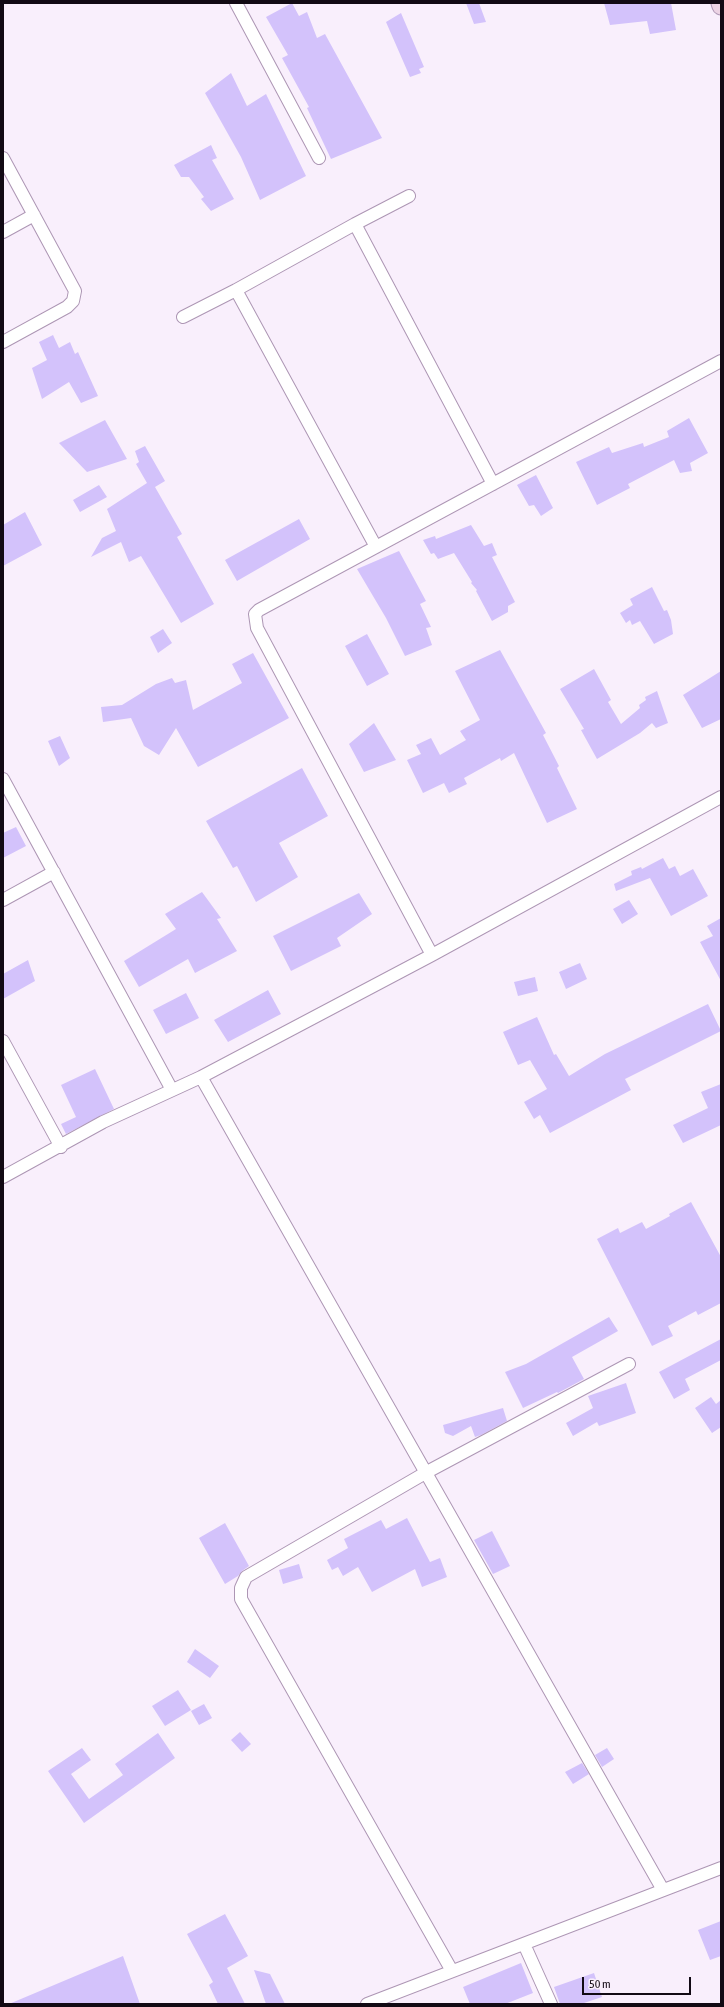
<!DOCTYPE html>
<style>
body{margin:0}
#map{position:relative;width:724px;height:2007px;overflow:hidden;background:#f9effc;font-family:"Asap Condensed",sans-serif}
canvas{display:block}
.frame{position:absolute;inset:0;border:4px solid #120a14;pointer-events:none}
.scale{position:absolute;left:582px;top:1977px;width:109px;height:18px;box-sizing:border-box;border:2px solid #120a14;border-top:0;padding-left:5px;font-size:12px;line-height:14px;white-space:nowrap;color:#120a14;-webkit-text-stroke:3px #f9effc;paint-order:stroke}
</style>
<div id="map">
<canvas width="724" height="2007"></canvas>
<div class="frame"></div>
<div class="scale">50 m</div>
</div>
<script>
const context = document.querySelector('canvas').getContext('2d');
context.lineJoin = 'round';
function fill(path, color) {
  context.fillStyle = color;
  context.fill(path, 'evenodd');
}
function poly(rows) {
  const path = new Path2D();
  for (const r of rows) {
    path.moveTo(r[0], r[1]);
    for (let i = 2; i < r.length; i += 2) path.lineTo(r[i], r[i + 1]);
  }
  return path;
}
function trace(path, color, width, dash) {
  context.strokeStyle = color;
  context.lineWidth = width;
  context.lineCap = dash ? 'butt' : 'round';
  context.setLineDash(dash || []);
  context.stroke(path);
}
const building = poly([
 [292,3,299,16,307,12,317,38,325,34,382,138,331,159,307,108,309,107,282,58,288,55,266,17],
 [466,3,479,3,486,22,474,24],
 [604,3,671,3,676,30,650,34,647,21,610,25],
 [401,13,424,67,419,69,421,73,410,77,386,22],
 [231,73,247,106,266,94,306,176,260,200,241,157,205,93],
 [211,145,217,158,212,160,234,199,211,211,201,199,204,197,189,177,181,177,174,165],
 [53,335,59,348,70,342,75,354,78,352,98,396,81,403,69,382,42,399,32,368,47,360,39,342],
 [689,418,708,453,690,463,692,471,680,473,674,460,628,484,630,488,597,505,576,462,609,447,612,453,643,443,644,447,669,437,667,431],
 [105,420,127,459,87,472,59,443],
 [145,446,165,481,155,487,182,534,177,537,214,604,181,623,141,556,129,562,121,542,91,557,102,538,116,531,107,509,147,483,136,464,139,462,135,451],
 [536,475,553,508,541,516,534,505,529,506,517,485],
 [99,485,107,497,80,512,73,500],
 [25,512,42,545,3,566,3,525],
 [299,519,310,539,237,581,225,560],
 [471,525,484,546,492,543,497,555,492,557,515,602,508,606,508,612,492,621,476,591,477,590,471,583,472,582,454,553,438,559,434,553,431,554,423,540,435,536,436,539],
 [399,551,426,601,420,604,431,627,426,628,432,645,405,656,386,618,357,569],
 [652,587,664,611,667,610,671,620,673,634,654,644,640,621,632,625,630,620,626,623,620,613,633,605,630,599],
 [163,629,172,643,158,653,150,637],
 [367,634,389,674,367,686,345,646],
 [500,650,546,733,543,735,559,766,557,768,577,809,547,823,514,753,501,761,500,758,464,778,467,784,449,793,444,783,423,793,407,760,421,754,416,745,431,738,440,755,466,740,460,731,480,720,455,671],
 [253,653,289,718,198,767,176,728,159,755,144,746,131,718,103,722,101,707,122,705,156,684,172,678,175,683,186,680,193,710,242,683,232,664],
 [594,669,611,700,608,702,621,724,640,708,639,705,646,700,645,697,657,691,668,723,656,728,652,723,640,733,597,759,581,730,584,729,560,689],
 [721,671,721,719,702,728,683,695],
 [374,723,396,760,364,772,349,744],
 [60,736,70,758,59,766,48,741],
 [302,768,328,816,279,843,298,877,256,902,237,866,233,868,206,821],
 [16,827,26,846,3,858,3,833],
 [663,858,669,869,675,866,680,876,693,869,708,896,671,916,650,878,616,891,614,884,632,875,631,871,641,867,642,869],
 [202,892,221,918,217,919,237,951,195,973,188,959,139,987,124,961,176,929,165,914],
 [359,893,372,914,337,938,341,946,291,971,273,936],
 [629,900,638,914,622,924,613,909],
 [721,918,721,981,700,942,713,936,707,926],
 [28,960,35,981,3,999,3,974],
 [580,963,587,979,566,989,559,972],
 [535,977,538,991,518,996,514,982],
 [268,990,281,1014,228,1042,214,1020],
 [186,993,199,1018,166,1034,153,1010],
 [708,1004,721,1031,625,1079,631,1090,550,1133,540,1115,534,1119,524,1102,547,1089,530,1060,518,1065,503,1032,537,1017,554,1055,556,1054,569,1076,605,1054],
 [95,1069,114,1109,66,1134,61,1124,76,1117,61,1085],
 [721,1084,721,1125,683,1143,673,1125,708,1108,701,1092],
 [691,1202,721,1257,721,1303,698,1315,696,1311,668,1326,673,1336,652,1346,597,1239,618,1228,620,1233,642,1222,646,1229,670,1216,669,1214],
 [609,1317,618,1331,572,1357,584,1379,558,1393,557,1392,523,1408,505,1372,526,1364],
 [721,1339,721,1360,685,1379,690,1390,674,1399,659,1372],
 [626,1383,636,1413,599,1426,597,1422,573,1436,566,1423,593,1408,588,1396],
 [711,1397,716,1404,721,1400,721,1427,712,1433,695,1408],
 [503,1408,507,1421,481,1435,475,1437,471,1426,453,1436,445,1433,443,1425],
 [407,1518,430,1562,440,1558,447,1577,422,1587,415,1569,372,1592,358,1567,343,1576,338,1567,332,1570,327,1560,348,1548,344,1539,381,1520,386,1529],
 [225,1523,249,1566,242,1571,238,1576,225,1584,199,1538],
 [492,1531,510,1566,493,1574,474,1540],
 [299,1564,303,1578,283,1584,279,1570],
 [195,1649,219,1666,210,1678,187,1662],
 [178,1690,191,1710,165,1726,152,1706],
 [204,1704,212,1718,199,1725,191,1711],
 [240,1732,251,1744,242,1752,231,1740],
 [158,1733,175,1758,84,1823,48,1771,82,1748,91,1760,71,1774,89,1799,123,1775,115,1764],
 [607,1748,614,1759,602,1767,595,1755],
 [582,1763,589,1774,573,1784,565,1772],
 [225,1914,248,1956,227,1968,245,2004,218,2004,209,1985,213,1982,187,1934],
 [721,1921,721,1956,710,1960,698,1930],
 [123,1956,140,2004,9,2004],
 [521,1963,533,1993,505,2004,470,2004,463,1987],
 [254,1970,270,1974,285,2004,266,2004],
 [594,1973,602,1997,581,2004,560,2004,554,1987]
]);
const minor = poly([
 [236,3,319,158],
 [3,158,75,291,73,301,67,307,3,342],
 [355,224,409,196],
 [3,232,34,215],
 [183,317,236,290],
 [376,547,236,290,355,224,493,484],
 [3,779,172,1090],
 [3,900,54,872],
 [432,955,257,628,255,614,259,610,721,361],
 [3,1041,61,1147],
 [201,1077,663,1890],
 [3,1177,103,1122,201,1077,432,955,721,797],
 [524,1944,551,2004],
 [452,1971,241,1599,241,1588,246,1577,427,1472,629,1364],
 [367,2004,721,1868]
]);
const secondary = poly([
 [720,3,721,6]
]);
fill(building, '#d3c2fb');
trace(minor, '#ad96b4', 14);
trace(secondary, '#ad96b4', 19);
trace(minor, '#fff', 12);
trace(secondary, '#ecd3e4', 17);
</script>
